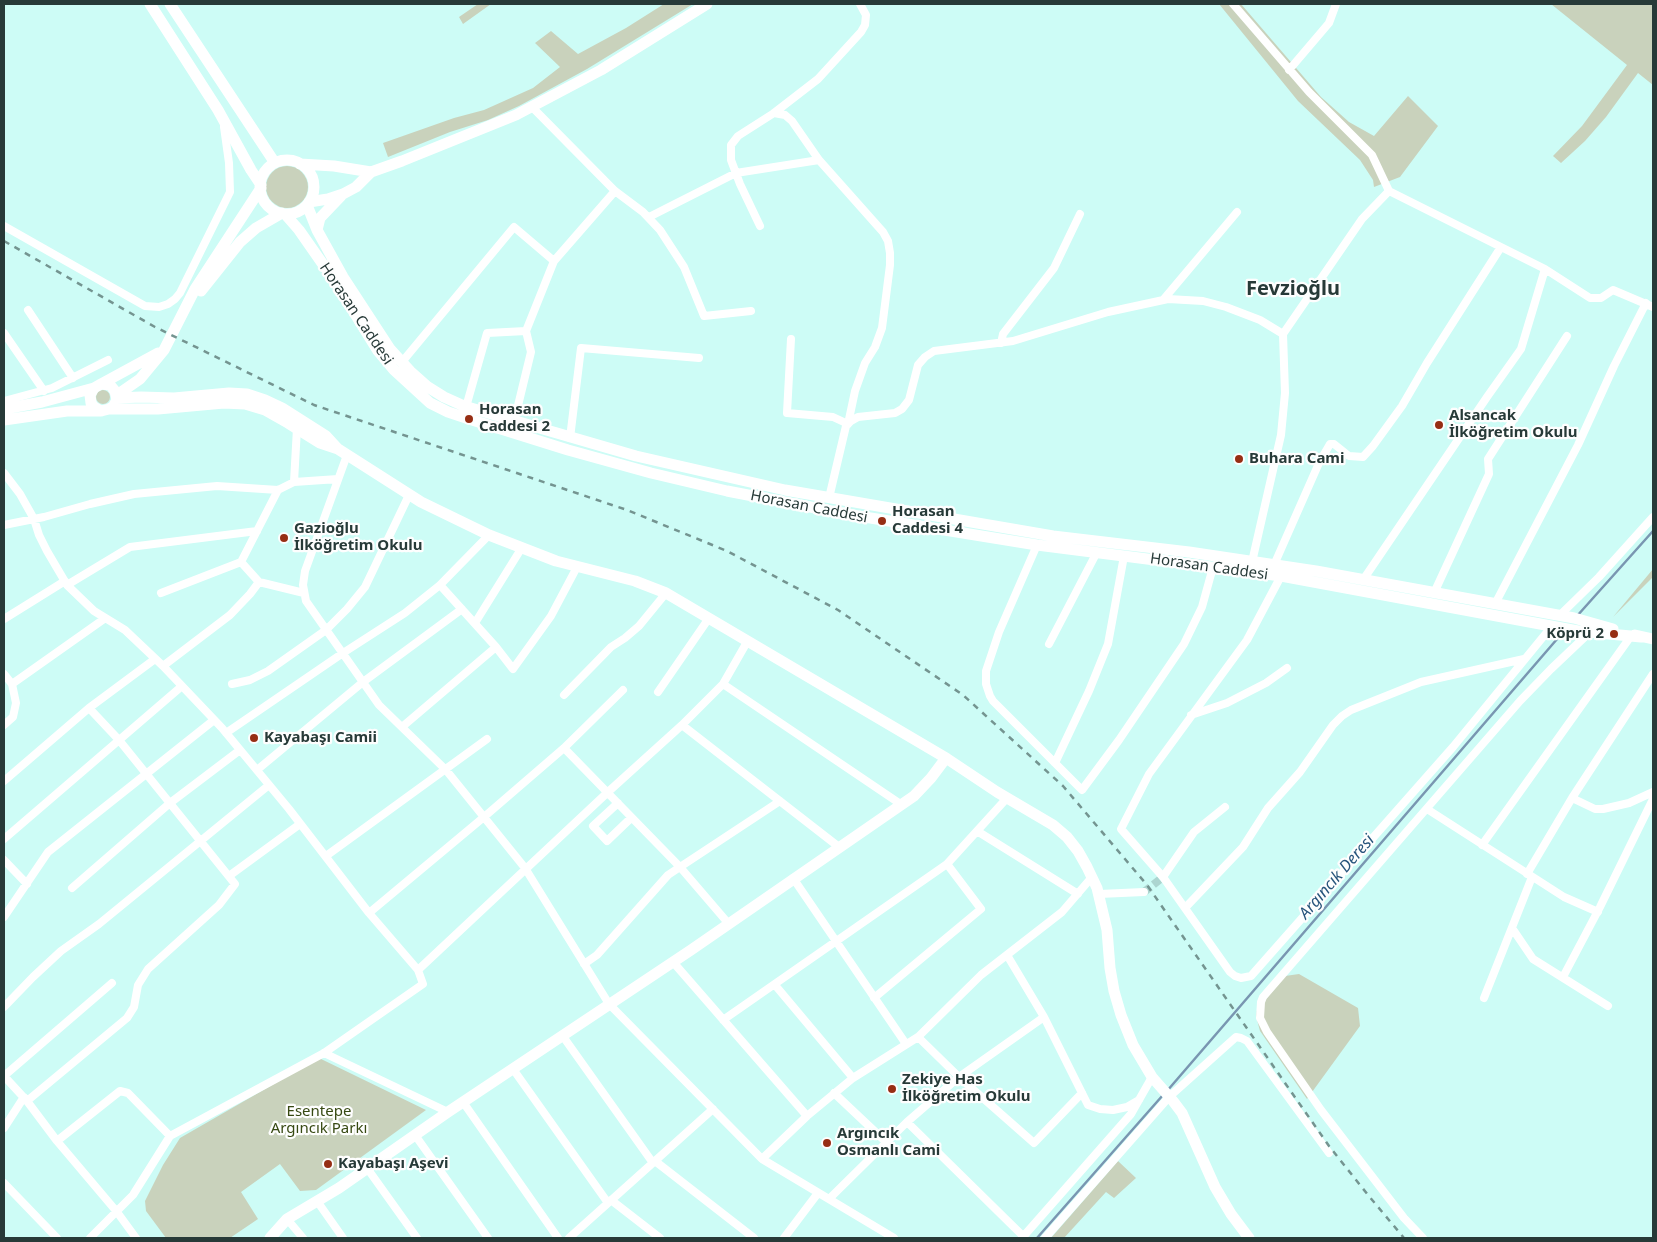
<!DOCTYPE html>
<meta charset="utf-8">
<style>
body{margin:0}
#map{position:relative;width:1657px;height:1242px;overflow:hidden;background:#cdfcf6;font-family:"Noto Sans",sans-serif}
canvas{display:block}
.frame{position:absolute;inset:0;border:5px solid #273a38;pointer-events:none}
</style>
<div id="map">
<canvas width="1657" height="1242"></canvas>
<div class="frame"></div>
</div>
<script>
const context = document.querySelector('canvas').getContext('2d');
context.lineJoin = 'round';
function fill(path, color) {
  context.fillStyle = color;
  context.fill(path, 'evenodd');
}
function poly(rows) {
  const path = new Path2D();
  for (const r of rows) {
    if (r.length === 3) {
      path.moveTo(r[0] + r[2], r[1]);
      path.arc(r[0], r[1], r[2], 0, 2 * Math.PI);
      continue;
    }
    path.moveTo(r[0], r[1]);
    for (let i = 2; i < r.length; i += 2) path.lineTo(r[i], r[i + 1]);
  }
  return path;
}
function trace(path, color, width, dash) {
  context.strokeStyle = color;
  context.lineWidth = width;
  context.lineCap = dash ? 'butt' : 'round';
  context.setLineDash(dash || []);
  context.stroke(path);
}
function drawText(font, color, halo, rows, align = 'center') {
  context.font = font + ' "Noto Sans",sans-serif';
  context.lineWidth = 4.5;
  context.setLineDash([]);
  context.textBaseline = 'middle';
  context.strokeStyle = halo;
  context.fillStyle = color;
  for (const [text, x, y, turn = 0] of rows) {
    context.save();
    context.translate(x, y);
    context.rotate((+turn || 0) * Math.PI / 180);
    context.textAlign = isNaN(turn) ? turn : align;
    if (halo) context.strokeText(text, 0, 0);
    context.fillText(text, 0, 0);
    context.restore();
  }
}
const green = poly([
 [478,4,491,4,463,24,459,17],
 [664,4,693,4,587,69,519,106,488,120,450,132,388,157,383,143,454,118,484,110,533,88,560,67,535,43,551,31,578,54,626,28],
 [1219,4,1241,4,1321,97,1349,122,1374,136,1408,96,1438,126,1400,177,1374,187,1373,180,1360,160,1298,101],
 [1551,4,1653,4,1653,85,1638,73,1606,117,1585,141,1561,163,1553,156,1582,126,1627,65],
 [287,187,21],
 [103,397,7],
 [1653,569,1653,577,1613,617],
 [1299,974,1358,1008,1360,1026,1307,1099,1260,1031,1256,1016,1257,1010,1285,976],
 [319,1058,426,1110,316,1190,300,1191,280,1164,241,1192,258,1219,230,1238,166,1238,146,1211,145,1201,163,1165,180,1138],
 [1118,1161,1136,1178,1114,1198,1106,1192,1064,1238,1051,1238]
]);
const stream = poly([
 [1577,616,1653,531],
 [1167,1091,1564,631],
 [1037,1238,1163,1095]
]);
const streetTunnel = poly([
 [1144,892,1163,877]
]);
const street = poly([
 [1233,4,1309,92,1372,155,1389,191,1545,269,1590,298,1601,298,1613,290,1653,307],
 [1289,70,1329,23,1336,4],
 [532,107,615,191,643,212,660,230,684,267,704,316,751,311],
 [774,113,785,115,792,121,819,160,883,232,888,241,890,253,890,265,882,328,875,347,865,363,855,391,848,424,833,417,787,413,791,339],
 [649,217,736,173,819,160],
 [4,226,145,306,159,307,168,304,175,299,180,293,230,192,229,163,224,127],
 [760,226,740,184,731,160,731,145,738,136,774,113,818,79,861,32,865,25,866,15,860,4],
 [1163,300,1237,212],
 [28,310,73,378],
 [4,333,44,391],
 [1001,343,1003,334,1054,268,1080,214],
 [402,362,514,227,554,261],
 [4,401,52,388,108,360],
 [466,407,487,333,526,331],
 [514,422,531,352,526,331,554,261,615,191],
 [570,438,581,348,699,358],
 [347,455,305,571,303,585,306,601,379,705,446,770,525,868,609,1004,762,1159,894,1238],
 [4,473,20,494,34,519,39,535,47,551,67,585,94,611,125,630,163,666,222,728,289,809,369,913,418,970,608,792,682,725,723,684,747,642],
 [294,482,297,428],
 [278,490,241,562,259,582,304,593],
 [829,498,846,426,851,421,858,417,895,413,902,409,909,400,918,365,925,357,934,351,1013,341,1108,312,1168,299,1203,301,1226,307,1260,320,1283,334],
 [4,525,44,517,90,504,134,494,217,486,278,490,294,482,338,479],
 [1037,545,999,632,986,671,986,684,990,696,993,701,1082,790,1119,740,1184,644,1202,607,1213,567],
 [1252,562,1281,435,1285,393,1283,334,1362,219,1389,191],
 [1274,565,1319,463,1330,444,1334,444,1349,456,1363,457,1373,446,1402,406,1427,363,1501,247],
 [1281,576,1247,640,1149,774,1121,829,1163,877,1230,972,1235,976,1241,978,1251,976,1453,747,1552,626],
 [1363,580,1487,397,1521,349,1545,269],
 [67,585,130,547,257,531],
 [440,585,496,647,513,669,551,616,577,567],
 [161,593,241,562],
 [1434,593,1489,474,1488,459,1567,336],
 [1495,604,1578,445,1614,366,1646,303],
 [1560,615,1599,577,1653,517],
 [4,619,65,581],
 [475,623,521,549],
 [1049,644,1097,552],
 [163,666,230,615,250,594,259,582],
 [4,674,12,684,16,703,13,717,4,725],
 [12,684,104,619],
 [232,684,250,680,268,671,326,630,347,609,365,587,409,495],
 [723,684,902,805],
 [658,692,709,618],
 [564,695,611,647,625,638,639,626,666,593],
 [1191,715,1227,703,1266,683,1287,668],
 [682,725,839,847],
 [402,727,496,647],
 [226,733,343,653,405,613,440,585,489,535],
 [564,748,680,867,780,801],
 [1055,763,1089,691,1108,644,1124,556],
 [257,770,363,682,462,609],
 [4,781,89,708,155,659],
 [1572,798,1595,809,1603,809,1629,803,1653,792],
 [618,803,593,826,607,841,631,818],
 [1427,809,1564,897,1598,912],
 [977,831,1078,894],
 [4,839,182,686],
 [1482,845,1631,636],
 [326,856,487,739],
 [4,860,27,884],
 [1527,874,1572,798,1653,674],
 [229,876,300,824],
 [1163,877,1194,832,1225,807],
 [793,878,906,1044],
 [72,888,170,803,240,750],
 [1099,894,1144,892],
 [1185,908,1243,847,1268,808,1300,772,1333,725,1342,716,1351,710,1421,682,1524,659],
 [369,913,484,817,564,748,623,690],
 [4,917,48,852,214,720],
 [1512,928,1533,959,1608,1006],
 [1007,955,1044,1017,1088,1105,1100,1109,1113,1110,1127,1107,1139,1100],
 [673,962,807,1116],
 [584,964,597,955,668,875,680,867,728,923],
 [1563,977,1600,907,1653,799],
 [775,985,853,1078],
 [874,998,981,909,947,864],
 [1484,998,1532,877],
 [4,1007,33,977,61,951,99,924,269,785],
 [723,1020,947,864,1007,798],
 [562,1035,653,1163],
 [918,1037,959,1077,1034,1143,1082,1093],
 [324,1053,448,1112],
 [513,1069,608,1203],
 [4,1076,27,1101,57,1141,117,1212,136,1238],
 [4,1076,112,983],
 [834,1093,886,1142],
 [27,1101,127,1018,134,1007,138,985,148,969,219,905,235,884,119,740,89,708],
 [463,1102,558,1238],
 [907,1122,1024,1237],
 [4,1128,24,1097],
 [415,1135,488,1238],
 [57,1141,120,1091,128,1093,170,1136],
 [762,1159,807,1116,853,1078,918,1037,981,975,1062,912,1092,877],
 [655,1161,754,1238],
 [367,1168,417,1238],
 [4,1183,57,1238],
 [829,1199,907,1122,959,1077,1044,1017],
 [611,1200,660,1238],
 [317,1201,343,1238],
 [287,1219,303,1238],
 [90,1238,133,1195,170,1136,324,1053,423,984,418,970],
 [569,1238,713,1109],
 [784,1238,818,1193],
 [1022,1238,1131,1114,1152,1077],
 [1045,1238,1169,1097,1236,1037,1241,1038,1247,1041,1329,1153],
 [1423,1238,1404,1218,1321,1110,1267,1032,1260,1018,1261,1002,1263,997,1520,701,1551,669,1590,632]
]);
const secondary = poly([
 [150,4,218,110,251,170,261,185],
 [170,4,275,163],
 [287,187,27],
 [300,164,334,166,371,172,402,161,516,115,601,70,707,4],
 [309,202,328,199,343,194,356,187,371,172],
 [307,205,317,230,343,277,390,349,410,371,428,387,444,397,464,406,636,456,785,490,1053,536,1189,552,1316,571,1574,618,1613,629],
 [285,214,299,230,336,283,378,351,394,370,430,403,448,412,469,419,568,450,651,473,727,491,852,515,1037,545,1281,576,1578,631,1641,637],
 [317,230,320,218,341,196],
 [201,291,240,242,256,228,282,213],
 [101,384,158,353],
 [117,395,140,379,164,350,195,289,261,188],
 [117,398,141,397,174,398,229,393,247,394,265,400,282,408,326,436,337,448],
 [4,409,42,402,94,388,101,384,110,385,115,391,117,400,113,407,109,409,101,411,94,407,91,403,90,395,94,388],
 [109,409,158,409,224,403,245,404,265,410,288,423,320,443,338,449,421,502,489,535,556,561,635,581,666,593,946,758,997,792,1053,825,1067,837,1078,851,1087,867,1097,888,1107,930,1110,968,1114,991,1121,1015,1133,1045,1152,1077,1173,1101,1182,1113,1215,1187,1231,1214,1249,1238],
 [4,420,67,411,101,411],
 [1635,635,1653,639],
 [270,1238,287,1219,339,1188,448,1112,691,950,914,796,931,778,946,758]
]);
const rail = poly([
 [4,241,155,327,314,405,627,510,727,551,838,610,963,695,1063,786,1147,885,1329,1146,1368,1195,1404,1238]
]);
const markers = [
 [469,419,5,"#962e14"],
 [1439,425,5,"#962e14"],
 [1239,459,5,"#962e14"],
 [882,521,5,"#962e14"],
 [284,538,5,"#962e14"],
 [1614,634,5,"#962e14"],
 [254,738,5,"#962e14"],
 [892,1089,5,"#962e14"],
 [827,1143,5,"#962e14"],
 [328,1164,5,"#962e14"]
];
const streetNames = [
 ["Horasan Caddesi",356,314,56],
 ["Horasan Caddesi",809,507,11],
 ["Horasan Caddesi",1209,567,8]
];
const poiNames = [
 ["Horasan",479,410],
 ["Caddesi 2",479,427],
 ["Alsancak",1449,416],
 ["İlköğretim Okulu",1449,433],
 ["Buhara Cami",1249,459],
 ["Horasan",892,512],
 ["Caddesi 4",892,529],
 ["Gazioğlu",294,529],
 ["İlköğretim Okulu",294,546],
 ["Köprü 2",1604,634,"right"],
 ["Kayabaşı Camii",264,738],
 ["Zekiye Has",902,1080],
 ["İlköğretim Okulu",902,1097],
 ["Argıncık",837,1134],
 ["Osmanlı Cami",837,1151],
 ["Kayabaşı Aşevi",338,1164]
];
const parkNames = [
 ["Esentepe",319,1112],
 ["Argıncık Parkı",319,1129]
];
const waterNames = [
 ["Argıncık Deresi",1337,877,-49]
];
const districtNames = [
 ["Fevzioğlu",1293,289]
];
fill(green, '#c9d2bc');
trace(stream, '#7996b1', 2.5);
trace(streetTunnel, '#acd5d0', 8, [8, 4]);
trace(street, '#fff', 8);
trace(secondary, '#fff', 11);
trace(rail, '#749490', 2.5, [6, 6]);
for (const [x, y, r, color] of markers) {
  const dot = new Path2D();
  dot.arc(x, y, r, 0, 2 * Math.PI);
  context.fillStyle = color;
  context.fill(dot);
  trace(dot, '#fefefe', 2);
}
drawText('15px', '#273a38', '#fefefe', streetNames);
drawText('bold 15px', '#273a38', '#fefefe', poiNames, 'left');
drawText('15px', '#374912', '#fefefe', parkNames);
drawText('italic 16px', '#28557c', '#fefefe', waterNames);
drawText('bold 20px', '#273a38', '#fefefe', districtNames);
</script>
